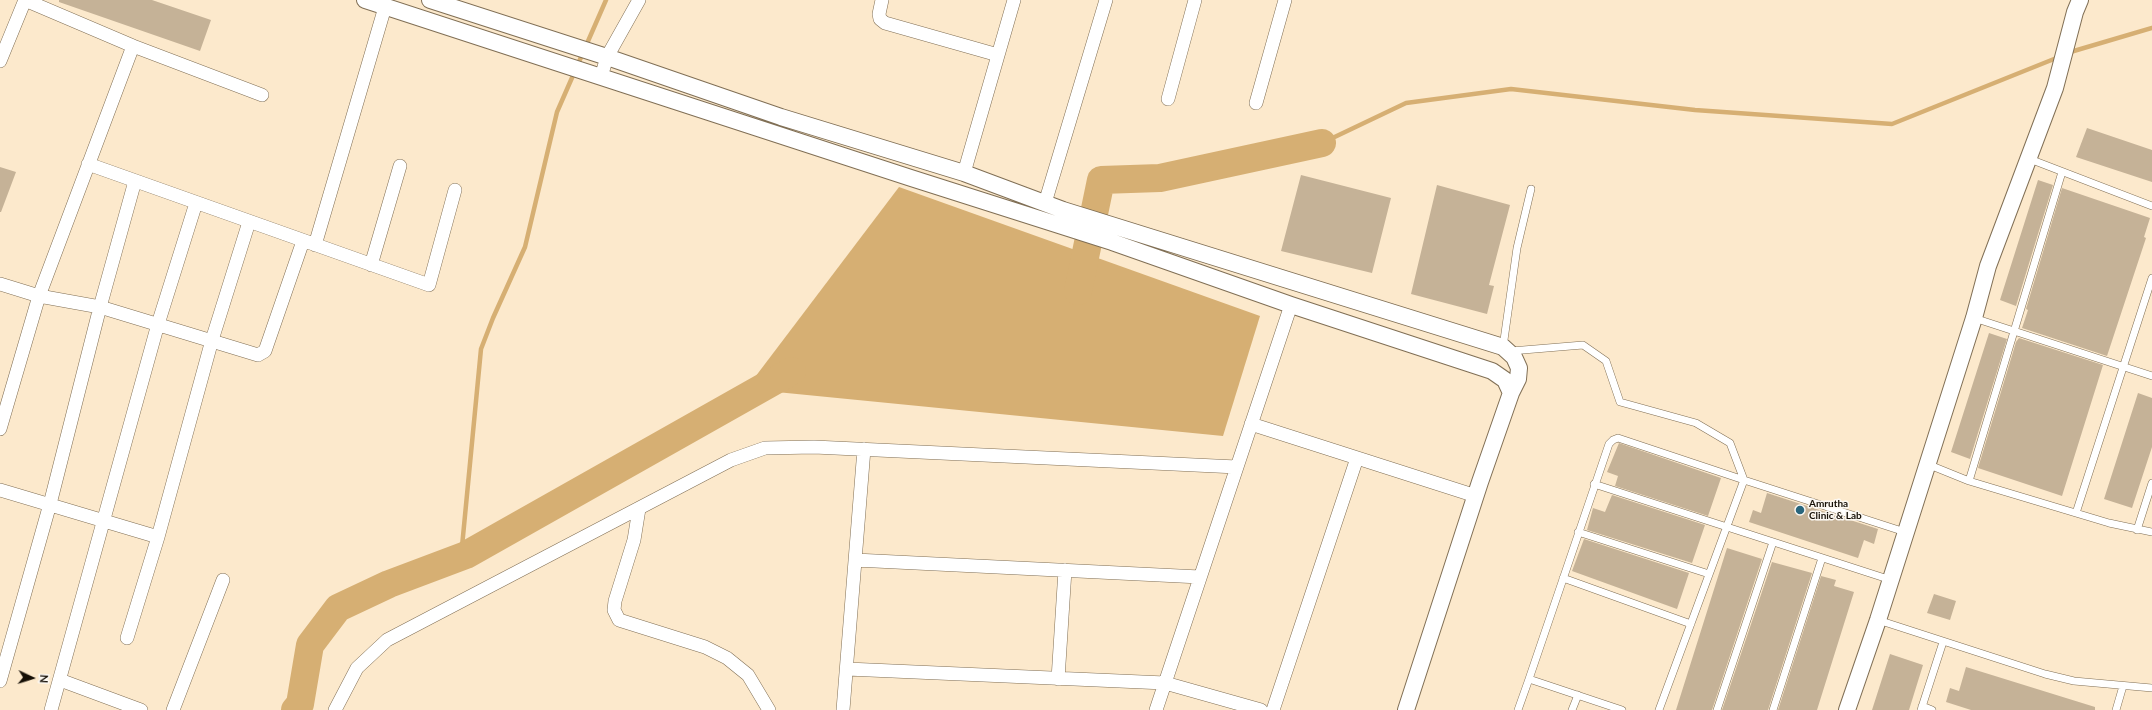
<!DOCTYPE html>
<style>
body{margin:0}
#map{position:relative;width:2152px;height:710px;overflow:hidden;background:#fce9cc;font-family:Lato,sans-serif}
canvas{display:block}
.north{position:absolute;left:12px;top:658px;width:40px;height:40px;-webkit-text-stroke:3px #fcf8f2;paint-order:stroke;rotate:94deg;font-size:11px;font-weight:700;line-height:16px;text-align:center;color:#150f06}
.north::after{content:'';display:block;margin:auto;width:14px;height:18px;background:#150f06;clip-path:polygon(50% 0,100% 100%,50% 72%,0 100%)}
</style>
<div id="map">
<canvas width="2152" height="710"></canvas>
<div class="north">N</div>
</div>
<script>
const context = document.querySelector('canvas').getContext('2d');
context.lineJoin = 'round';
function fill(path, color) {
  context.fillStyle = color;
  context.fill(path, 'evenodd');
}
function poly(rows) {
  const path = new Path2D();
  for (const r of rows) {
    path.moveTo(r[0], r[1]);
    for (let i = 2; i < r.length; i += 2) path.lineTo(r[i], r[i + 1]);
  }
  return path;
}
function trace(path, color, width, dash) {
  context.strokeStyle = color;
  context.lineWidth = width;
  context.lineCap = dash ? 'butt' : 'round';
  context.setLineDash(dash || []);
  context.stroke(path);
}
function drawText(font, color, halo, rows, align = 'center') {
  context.font = font + ' Lato,sans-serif';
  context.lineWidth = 3;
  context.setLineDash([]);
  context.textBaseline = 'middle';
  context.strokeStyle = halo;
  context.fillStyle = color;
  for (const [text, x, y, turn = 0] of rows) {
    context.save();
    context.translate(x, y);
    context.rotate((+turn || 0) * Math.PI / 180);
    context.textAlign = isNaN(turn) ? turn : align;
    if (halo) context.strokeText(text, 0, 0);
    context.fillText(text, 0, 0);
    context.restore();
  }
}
const water = poly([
 [899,187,1260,316,1223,436,746,389]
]);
const stream = poly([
 [2067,53,2152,28],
 [1322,143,1406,103,1511,89,1695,110,1892,124,2059,57],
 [461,557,481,349,493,318,525,247,557,112,606,0]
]);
const river = poly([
 [1078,291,1101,180,1160,178,1322,143],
 [295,710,300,704,310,645,338,608,389,584,466,555,792,371]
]);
const building = poly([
 [59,0,152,0,211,20,200,51,59,2],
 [2087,128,2152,150,2152,182,2076,157],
 [0,167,16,172,1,212,0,212],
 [1301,175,1391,198,1372,273,1281,251],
 [2038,180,2053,185,2016,306,2000,300],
 [1437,185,1510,205,1489,285,1494,286,1487,314,1411,294],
 [2062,188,2150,218,2144,237,2146,238,2107,356,2022,328,2028,310,2026,309],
 [1989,333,2007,339,1970,459,1951,452],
 [2019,338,2103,365,2062,496,1978,468,2016,342],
 [2138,393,2152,398,2152,447,2132,508,2104,499],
 [1619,443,1721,478,1708,516,1615,486,1618,476,1607,472],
 [1767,493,1878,529,1874,544,1864,540,1858,558,1749,522,1753,510,1761,513],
 [1612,495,1705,525,1692,563,1587,530,1593,508,1605,512],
 [1584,539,1689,573,1677,609,1572,571],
 [1727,548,1762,559,1712,710,1676,710],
 [1772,562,1812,573,1768,710,1722,710],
 [1821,576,1836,580,1834,586,1854,592,1817,710,1778,710],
 [1934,594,1956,601,1950,620,1927,613],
 [1890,654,1923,665,1909,710,1872,710],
 [1966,667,2095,707,2095,710,1971,710,1946,702,1950,688,1959,691]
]);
const service = poly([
 [2027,158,2152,206],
 [1974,318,2152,376],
 [1503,347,1517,248,1531,189],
 [1511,351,1583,345,1606,361,1620,402,1696,423,1730,443,1744,480,1905,532],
 [1927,464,1969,481,2109,523,2152,532],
 [1969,481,2062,172],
 [1594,484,1891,580],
 [2076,513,2152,278],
 [2137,530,2152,483],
 [1578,532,1709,574],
 [1563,578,1691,624],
 [1878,620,2045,674,2074,681,2152,688],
 [1922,706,1932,710],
 [1518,710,1529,679],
 [1572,710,1578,695],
 [1622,710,1529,679,1609,444,1613,440,1618,438,1744,480,1659,710],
 [1717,710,1773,542],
 [1773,710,1822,558],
 [1921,710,1943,642],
 [2116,710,2123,686]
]);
const minor = poly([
 [882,0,879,14,880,19,885,23,998,55],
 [133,46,262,95],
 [0,61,25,0],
 [601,77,607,57,639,0],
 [1168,99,1195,0],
 [1256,103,1285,0],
 [88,164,429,285,455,190],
 [964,173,1014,0],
 [1045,203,1106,0],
 [315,245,385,7],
 [371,265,400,166],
 [0,284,39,296,100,307,258,355,265,351,303,241],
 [1251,424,1476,496],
 [0,429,39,296,133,46,25,0],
 [0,490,158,537,212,340,249,222],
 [639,509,634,540,615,601,614,610,619,620,705,647,727,658,748,675,769,710],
 [855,560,1200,577],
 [127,638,158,537],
 [847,669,1165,683,1261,710],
 [1058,679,1065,570],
 [60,680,141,710],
 [0,681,50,504,100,307,135,181],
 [51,710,158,324,196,203],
 [173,710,223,580],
 [335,710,357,668,387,640,731,460,765,448,814,447,1237,467],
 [843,710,864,449],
 [1156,710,1291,305],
 [1273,710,1357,458]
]);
const tertiary = poly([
 [365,0,911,178,1112,242,1291,305,1492,371,1505,380,1511,393],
 [430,0,607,57,781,117,964,173,1063,210,1503,347,1514,357,1519,368,1518,379,1511,393,1480,482,1406,710],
 [1847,710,1878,620,1974,318,1988,266,2055,88,2075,12,2080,0]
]);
const markers = [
 [1800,510,5,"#2a667d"]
];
const poiNames = [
 ["Amrutha",1809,504],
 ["Clinic & Lab",1809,516]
];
fill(water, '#d6af73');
trace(stream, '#d6af73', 4.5);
trace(river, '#d6af73', 28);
fill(building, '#c5b297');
trace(service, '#806f55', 8);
trace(minor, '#806f55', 14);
trace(tertiary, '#806f55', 18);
trace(service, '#fff', 7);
trace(minor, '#fff', 13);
trace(tertiary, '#fff', 16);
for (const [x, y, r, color] of markers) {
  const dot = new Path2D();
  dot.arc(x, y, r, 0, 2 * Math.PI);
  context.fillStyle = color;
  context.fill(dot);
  trace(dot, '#fcf8f2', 1.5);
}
drawText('bold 10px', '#150f06', '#fcf8f2', poiNames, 'left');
</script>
